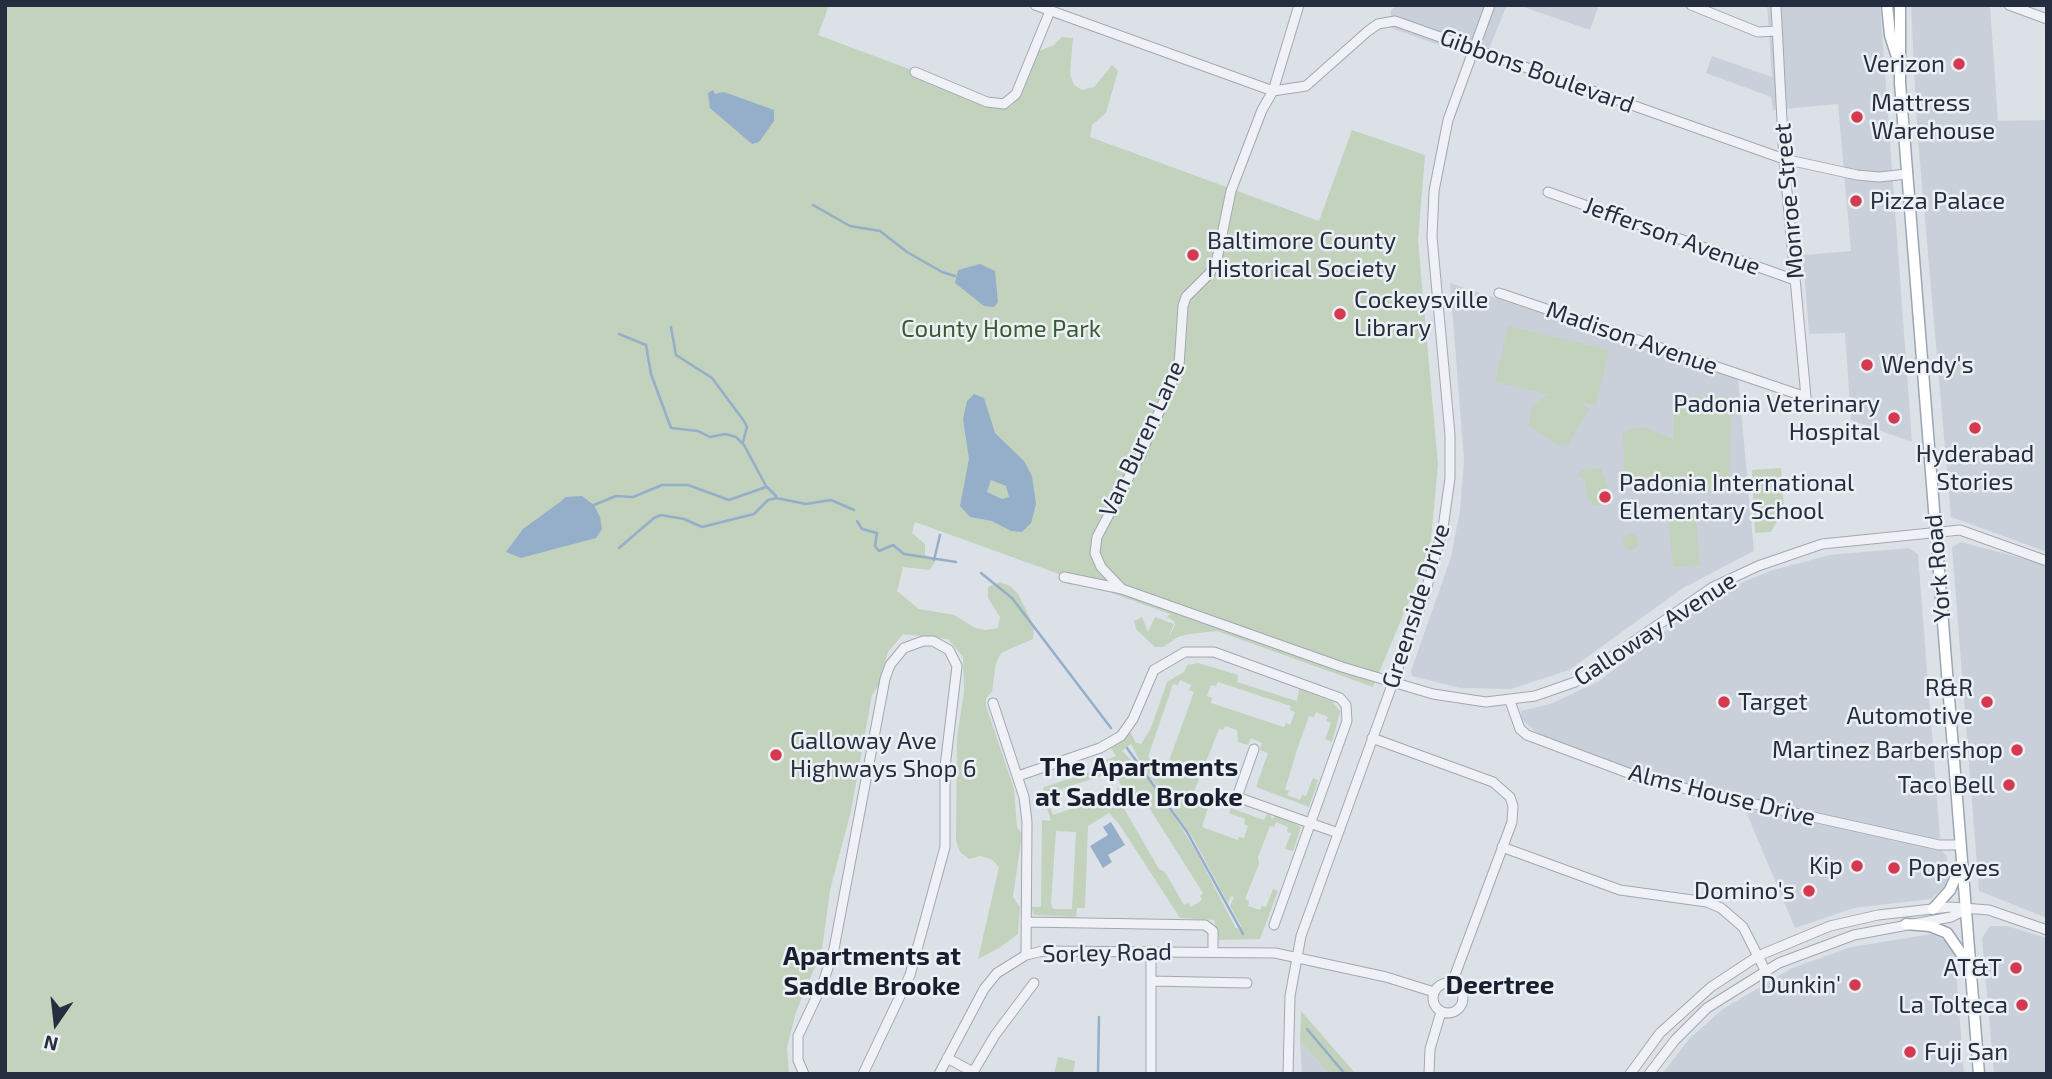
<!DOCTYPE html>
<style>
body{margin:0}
#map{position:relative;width:2052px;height:1079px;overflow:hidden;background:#dce1e7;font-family:"Exo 2",sans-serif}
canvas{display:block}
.frame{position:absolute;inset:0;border:7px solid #252e3f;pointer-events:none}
.north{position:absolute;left:21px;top:988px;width:70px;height:70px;-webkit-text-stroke:5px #ecf0f5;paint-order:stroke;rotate:194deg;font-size:19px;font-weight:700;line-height:28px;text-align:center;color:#252e3f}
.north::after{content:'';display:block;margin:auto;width:24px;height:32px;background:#252e3f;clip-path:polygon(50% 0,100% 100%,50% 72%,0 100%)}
</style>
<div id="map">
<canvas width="2052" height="1079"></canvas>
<div class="frame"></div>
<div class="north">N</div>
</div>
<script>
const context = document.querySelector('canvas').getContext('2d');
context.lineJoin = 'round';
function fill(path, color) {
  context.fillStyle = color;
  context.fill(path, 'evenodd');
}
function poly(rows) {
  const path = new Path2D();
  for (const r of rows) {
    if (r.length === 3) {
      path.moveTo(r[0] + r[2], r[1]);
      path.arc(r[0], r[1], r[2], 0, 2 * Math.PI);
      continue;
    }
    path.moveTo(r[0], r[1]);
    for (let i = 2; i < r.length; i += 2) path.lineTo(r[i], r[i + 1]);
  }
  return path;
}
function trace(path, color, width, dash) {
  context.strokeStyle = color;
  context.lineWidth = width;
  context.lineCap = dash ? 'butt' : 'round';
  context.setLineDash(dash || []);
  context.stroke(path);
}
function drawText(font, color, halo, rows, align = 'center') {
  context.font = font + ' "Exo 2",sans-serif';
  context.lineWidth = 5;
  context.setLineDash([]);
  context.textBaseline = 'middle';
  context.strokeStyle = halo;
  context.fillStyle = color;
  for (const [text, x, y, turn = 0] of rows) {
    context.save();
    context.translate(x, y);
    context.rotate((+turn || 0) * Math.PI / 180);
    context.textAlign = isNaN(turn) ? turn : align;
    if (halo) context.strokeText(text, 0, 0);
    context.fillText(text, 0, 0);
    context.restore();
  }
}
const built = poly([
 [1398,5,1507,5,1484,61,1391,28,1391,10],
 [1518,5,1599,5,1590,30],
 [1767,5,1880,5,1912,442,1851,420,1845,333,1809,334,1803,255,1851,251,1838,104,1773,110,1771,97,1706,73,1712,56,1772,77],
 [1911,5,1990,5,1998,121,2047,120,2047,552,1951,517,1917,128],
 [1450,283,1738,378,1754,551,1683,588,1569,670,1511,689,1460,688,1412,676,1411,671,1451,557,1460,510,1464,460],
 [1961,542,2047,565,2047,918,1979,891,1952,547],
 [1909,548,1918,554,1940,838,1935,840,1648,776,1537,733,1522,719,1521,711,1553,703,1599,681,1685,616,1743,582,1773,570,1830,555],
 [1744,807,1941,850,1947,856,1947,884,1931,899,1854,908,1795,928],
 [1990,926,2007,926,2047,938,2047,1074,1994,1074,1982,938],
 [1932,934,1948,942,1955,957,1964,1074,1662,1074,1690,1038,1723,1009,1792,968,1851,947],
 [1300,1041,1329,1074,1302,1074]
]);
const green = poly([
 [5,5,829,5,818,35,1011,107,1025,86,1039,51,1054,45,1062,37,1073,38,1070,74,1074,85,1082,90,1094,87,1112,65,1118,71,1106,113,1092,125,1090,137,1319,221,1352,130,1425,155,1418,240,1438,465,1431,539,1425,563,1373,687,1217,631,1190,634,1178,637,1163,647,1155,647,1136,629,1134,621,1142,617,1148,632,1155,617,1174,624,1167,642,1175,625,1174,621,1167,617,1170,614,915,522,912,533,925,544,925,555,936,560,930,570,903,567,897,591,919,609,954,615,975,628,986,630,998,628,1000,617,988,598,988,587,1000,582,1010,586,1018,594,1034,626,1033,639,1001,653,996,663,992,692,986,698,986,706,1014,789,1017,827,1022,834,1013,897,1020,907,1018,934,999,948,978,959,999,867,991,859,980,856,969,859,960,852,956,841,957,738,964,692,963,657,948,639,903,634,888,652,879,685,872,695,851,811,830,890,822,950,796,1012,787,1047,789,1074,5,1074],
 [1508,326,1609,350,1596,405,1582,402,1589,410,1568,444,1559,446,1528,426,1532,406,1548,394,1495,382],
 [1674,397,1731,397,1730,489,1673,488,1673,483,1631,483,1625,476,1623,433,1633,428,1645,427,1673,439],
 [1601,468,1608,489,1608,500,1603,506,1594,506,1588,500,1585,481,1578,475,1582,470],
 [1781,468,1784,508,1771,532,1755,533,1752,470],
 [1695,511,1700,565,1673,567,1668,514],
 [1631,542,8],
 [1198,663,1238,675,1237,682,1297,701,1299,689,1333,702,1340,712,1332,742,1325,739,1331,723,1326,721,1328,717,1316,712,1314,717,1309,716,1298,747,1285,789,1289,791,1287,795,1300,800,1302,795,1306,796,1313,778,1318,780,1309,807,1256,787,1268,753,1260,750,1262,743,1251,738,1248,745,1238,742,1237,730,1225,726,1223,730,1219,729,1192,797,1191,802,1208,808,1202,827,1238,840,1239,837,1244,838,1248,826,1244,824,1245,819,1229,813,1231,808,1264,820,1268,812,1272,814,1270,815,1272,819,1276,815,1301,827,1293,851,1285,849,1291,833,1287,832,1288,827,1276,822,1274,827,1270,826,1258,857,1259,864,1245,899,1249,901,1248,906,1260,910,1262,906,1266,907,1273,889,1278,891,1260,939,1219,940,1214,920,1180,918,1119,824,1109,813,1088,826,1085,908,1077,908,1076,917,1034,915,1031,907,1041,907,1042,820,1051,821,1042,792,1044,787,1087,773,1095,769,1098,763,1116,756,1111,748,1131,733,1136,743,1141,744,1151,728,1167,682,1184,672,1187,665],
 [1180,680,1191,685,1189,690,1194,692,1168,764,1164,763,1162,767,1150,763,1151,759,1148,757,1173,684,1178,685],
 [1218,682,1291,706,1290,710,1295,712,1290,725,1286,723,1284,727,1211,703,1212,698,1207,696,1211,685,1216,686],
 [1131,744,1140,762,1193,838,1228,903,1231,896,1234,897,1230,906,1241,926,1240,930,1235,927,1197,853,1161,795,1141,769,1122,751],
 [1110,773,1112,776,1117,775,1121,786,1117,788,1118,793,1053,815,1046,794],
 [1141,795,1203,893,1200,896,1202,900,1191,907,1188,903,1184,905,1165,872,1159,869,1123,807],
 [1056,831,1076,832,1072,909,1053,909,1051,903],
 [1301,1011,1356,1074,1329,1074,1300,1041],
 [1058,1057,1075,1061,1073,1074,1054,1074]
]);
const water = poly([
 [713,90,715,94,724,92,774,110,774,121,759,142,752,144,710,108,708,93],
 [980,264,995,271,998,302,994,307,984,306,955,283,958,270],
 [974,394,984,398,995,433,1024,461,1032,476,1036,504,1031,523,1022,532,1011,531,992,521,970,517,960,506,969,459,963,419,967,401],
 [991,480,1006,486,1009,497,1002,499,987,492],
 [582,496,594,505,600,517,602,529,596,538,521,558,506,552,523,529,560,502,566,497],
 [1111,822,1125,845,1108,855,1112,862,1103,868,1090,846,1108,835,1103,827]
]);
const stream = poly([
 [813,205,850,226,880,231,907,252,942,272,955,276],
 [671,327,676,355,712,378,744,421,747,427,743,442],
 [619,334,646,345,651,374,671,428,698,431,710,437,725,434,736,437,744,445,766,486,776,496],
 [594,505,616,496,633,497,662,485,688,485,729,500,766,487],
 [857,521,862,529,877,533,875,546,879,551,893,545,904,554,956,562],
 [619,548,654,518,661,515,684,519,702,527,754,514,768,500,776,498,806,504,831,500,854,510],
 [934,560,940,535],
 [981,573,1012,598,1111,728],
 [1127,748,1187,832,1243,934],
 [1307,1029,1345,1074],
 [1098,1074,1099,1017]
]);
const minor = poly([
 [1035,5,1273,91,1306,86,1368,31,1378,24,1395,21,1784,159,1857,175,1879,177,1907,174],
 [1691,5,1758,32,1777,31],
 [2009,5,2047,19],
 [915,72,987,102,1004,104,1016,94,1050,11],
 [1548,192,1795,280],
 [1499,293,1806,397,1784,159,1776,5],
 [1064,577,1122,589,1342,667,1433,694,1486,702,1535,696,1575,682,1713,587,1758,566,1822,544,1960,530,2047,561],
 [1121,588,1101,567,1095,553,1097,537,1140,456,1179,366,1183,306,1186,297,1210,273,1217,259,1231,191,1262,110,1273,91,1299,5],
 [1510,701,1520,729,1527,735,1647,780,1939,845,1960,845],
 [993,703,1024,797,1027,822,1026,955],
 [1372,738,1493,782,1510,797,1513,806,1512,822,1452,983],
 [1254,749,1237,797,1338,833],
 [1018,776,1100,748,1121,736,1133,719,1154,670,1185,652,1214,652,1340,698,1346,705,1347,721,1274,925],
 [1502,847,1620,890,1707,902,1721,908,1743,927,1765,970],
 [1026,922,1205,925,1213,931,1213,952],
 [1151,951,1151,1074],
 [1151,981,1247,983],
 [1448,998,15],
 [947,1058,973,1072],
 [804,1074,798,1060,798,1036,823,983,834,949,885,679,890,665,904,648,923,641,933,641,949,650,957,666,945,767,945,847,910,975,863,1074],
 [939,1074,984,989,997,973,1026,955,1043,951,1275,953,1386,977,1434,992],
 [972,1074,995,1035,1034,983],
 [1288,1074,1290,996,1301,936,1425,594,1443,528,1450,478,1450,435,1432,237,1434,191,1448,120,1490,5],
 [1429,1074,1430,1049,1441,1012],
 [1630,1074,1660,1033,1711,987,1758,956,1830,926,1878,915,1950,907,1989,910,2047,930],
 [1649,1074,1675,1040,1707,1008,1779,963,1854,935,1951,917,1965,910]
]);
const major = poly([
 [1887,5,1890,35,1897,57],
 [1900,5,1900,83,1979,1074],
 [1933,909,1950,890,1960,867],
 [1906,924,1930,926,1947,933,1967,962]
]);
const markers = [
 [1959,64,7,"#d5394f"],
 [1857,117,7,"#d5394f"],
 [1856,201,7,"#d5394f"],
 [1193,255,7,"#d5394f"],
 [1340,314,7,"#d5394f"],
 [1867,365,7,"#d5394f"],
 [1894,418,7,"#d5394f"],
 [1975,428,7,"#d5394f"],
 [1605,497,7,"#d5394f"],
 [1724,702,7,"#d5394f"],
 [1987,702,7,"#d5394f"],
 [2017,750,7,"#d5394f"],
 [776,755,7,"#d5394f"],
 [2009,785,7,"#d5394f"],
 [1857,866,7,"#d5394f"],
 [1894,868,7,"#d5394f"],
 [1809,891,7,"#d5394f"],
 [2016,968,7,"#d5394f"],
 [1855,985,7,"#d5394f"],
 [2022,1005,7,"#d5394f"],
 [1910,1052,7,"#d5394f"]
];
const poiNames = [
 ["Verizon",1945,64],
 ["Mattress",1871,103,"left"],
 ["Warehouse",1871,131,"left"],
 ["Pizza Palace",1870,201,"left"],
 ["Baltimore County",1207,241,"left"],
 ["Historical Society",1207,269,"left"],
 ["Cockeysville",1354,300,"left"],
 ["Library",1354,328,"left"],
 ["Wendy's",1881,365,"left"],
 ["Padonia Veterinary",1880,404],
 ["Hospital",1880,432],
 ["Hyderabad",1975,454,"center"],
 ["Stories",1975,482,"center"],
 ["Padonia International",1619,483,"left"],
 ["Elementary School",1619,511,"left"],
 ["R&R",1973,688],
 ["Automotive",1973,716],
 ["Target",1738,702,"left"],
 ["Galloway Ave",790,741,"left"],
 ["Highways Shop 6",790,769,"left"],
 ["Martinez Barbershop",2003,750],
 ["Taco Bell",1995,785],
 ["Kip",1843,866],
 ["Popeyes",1908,868,"left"],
 ["Domino's",1795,891],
 ["AT&T",2002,968],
 ["Dunkin'",1841,985],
 ["La Tolteca",2008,1005],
 ["Fuji San",1924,1052,"left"]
];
const streetNames = [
 ["Gibbons Boulevard",1537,71,20],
 ["Monroe Street",1789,201,-95],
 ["Jefferson Avenue",1672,236,20],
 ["Madison Avenue",1632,338,19],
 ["Van Buren Lane",1142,439,-65],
 ["York Road",1938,568,-95],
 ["Greenside Drive",1416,606,-72],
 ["Galloway Avenue",1655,629,-33],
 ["Alms House Drive",1722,795,14],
 ["Sorley Road",1107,953,-1]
];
const parkNames = [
 ["County Home Park",1001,329]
];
const neighbourhoodNames = [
 ["The Apartments",1139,767],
 ["at Saddle Brooke",1139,797],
 ["Apartments at",872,956],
 ["Saddle Brooke",872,986],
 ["Deertree",1500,985]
];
fill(built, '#cad0da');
fill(green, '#c2d2bd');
fill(water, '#95aeca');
trace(stream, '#95aeca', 2.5);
trace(minor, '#a1a8b1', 11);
trace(major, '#9ba5b4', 13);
trace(minor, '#eff1f6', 9);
trace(major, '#fff', 10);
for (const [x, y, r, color] of markers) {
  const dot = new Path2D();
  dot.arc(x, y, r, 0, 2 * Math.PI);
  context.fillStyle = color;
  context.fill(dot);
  trace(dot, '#ecf0f5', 2.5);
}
drawText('24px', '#252e3f', '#ecf0f5', poiNames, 'right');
drawText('24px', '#252e3f', '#ecf0f5', streetNames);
drawText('24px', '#395b32', '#ecf0f5', parkNames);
drawText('bold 26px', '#181f2f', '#ecf0f5', neighbourhoodNames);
</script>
